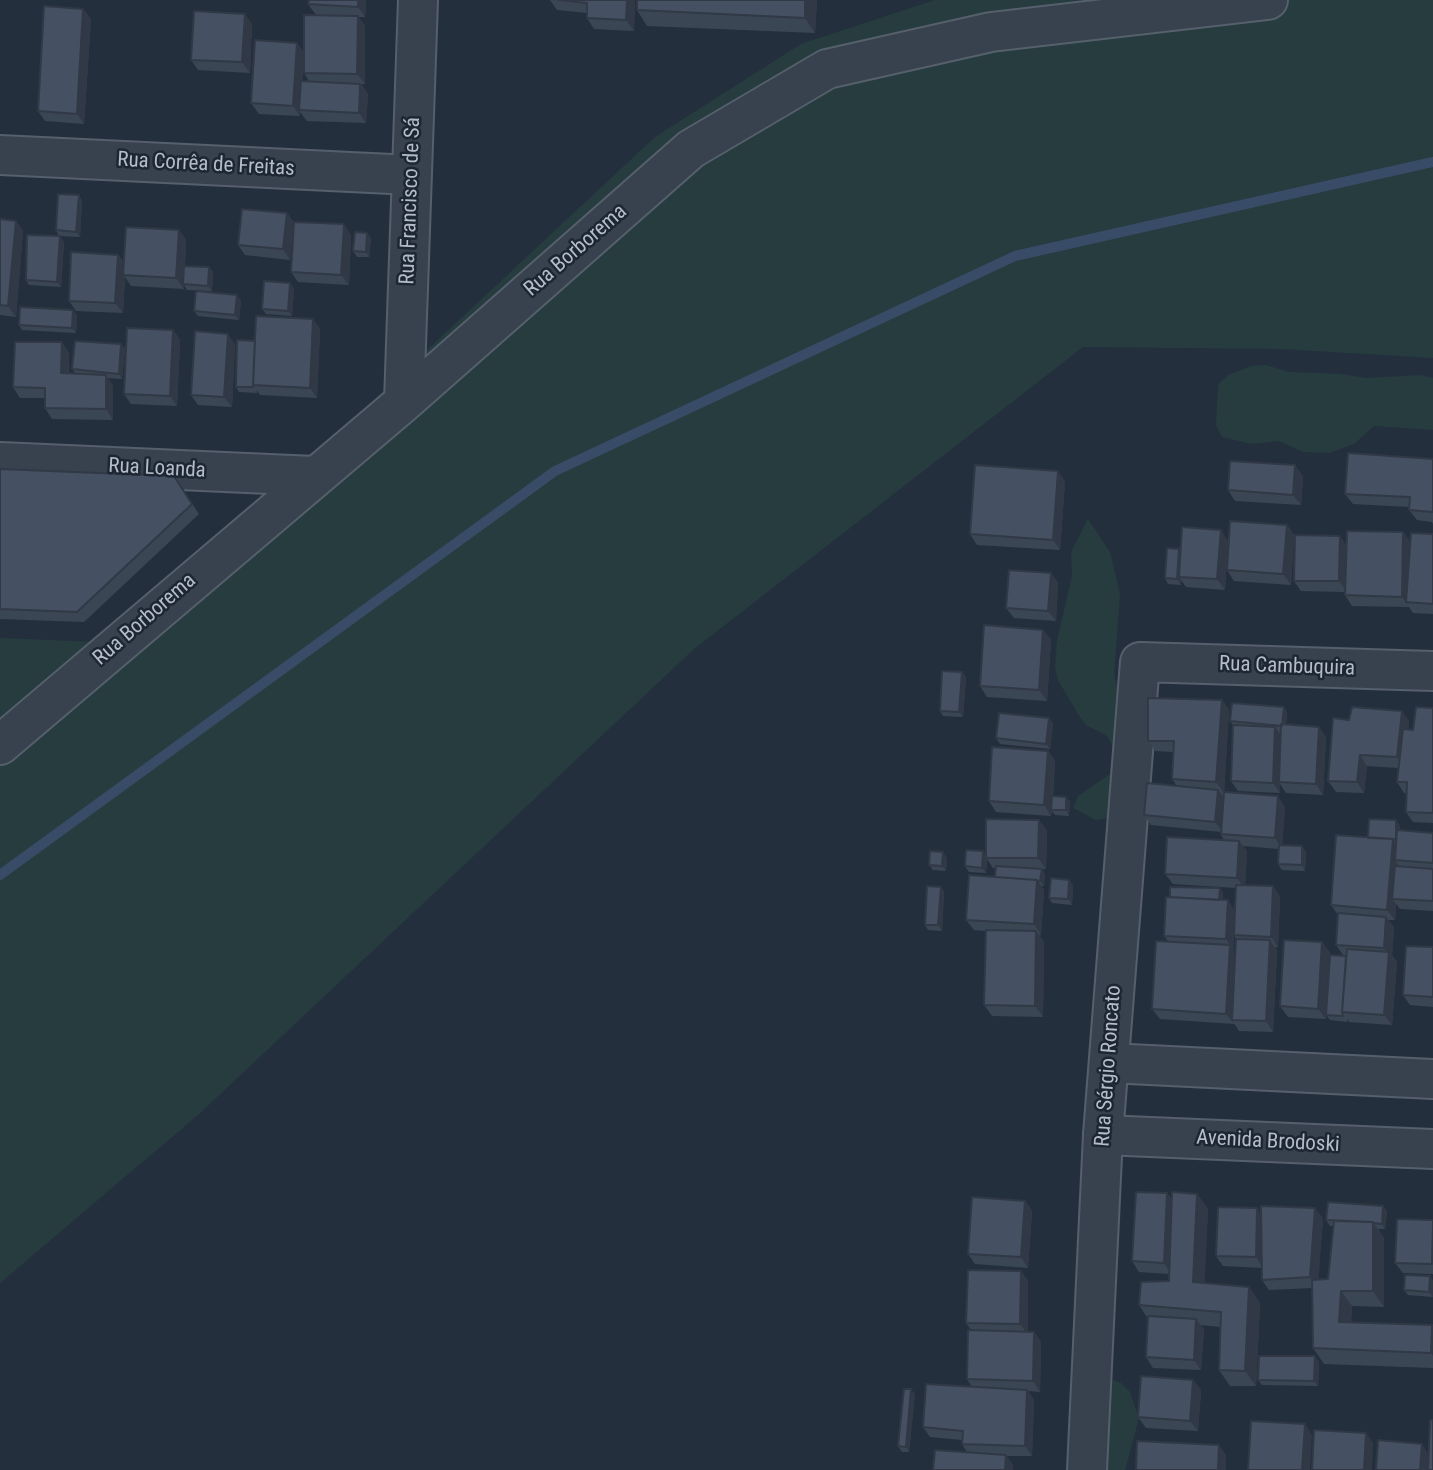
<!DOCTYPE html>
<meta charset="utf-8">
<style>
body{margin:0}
canvas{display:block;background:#242f3e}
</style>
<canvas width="1433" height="1470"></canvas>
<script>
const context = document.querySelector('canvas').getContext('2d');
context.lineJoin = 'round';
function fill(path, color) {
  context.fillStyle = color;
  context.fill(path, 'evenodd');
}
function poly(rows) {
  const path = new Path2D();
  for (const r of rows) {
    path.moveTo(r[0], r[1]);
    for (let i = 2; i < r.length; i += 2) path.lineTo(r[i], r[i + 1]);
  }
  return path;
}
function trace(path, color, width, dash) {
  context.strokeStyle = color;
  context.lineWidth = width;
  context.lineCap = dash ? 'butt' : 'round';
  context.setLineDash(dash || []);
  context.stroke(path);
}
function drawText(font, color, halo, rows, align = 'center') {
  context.font = font + ' "Roboto Condensed",sans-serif';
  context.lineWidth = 5;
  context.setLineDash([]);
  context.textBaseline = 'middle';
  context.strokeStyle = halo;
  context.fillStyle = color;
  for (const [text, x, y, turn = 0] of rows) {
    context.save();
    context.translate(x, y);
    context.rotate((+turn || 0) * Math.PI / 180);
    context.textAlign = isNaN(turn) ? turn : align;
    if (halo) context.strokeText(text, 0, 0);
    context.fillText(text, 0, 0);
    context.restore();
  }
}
const green = poly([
 [935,0,1433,0,1433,358,1282,349,1083,347,694,649,199,1114,0,1283,0,638,97,642,275,492,655,137,801,44],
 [1266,365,1289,372,1341,374,1366,378,1420,375,1433,378,1433,430,1374,426,1354,444,1329,453,1303,452,1279,441,1252,444,1222,437,1216,425,1218,385,1228,375,1252,366],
 [1088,519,1110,552,1120,594,1114,675,1121,699,1113,811,1108,818,1096,820,1073,808,1078,796,1110,774,1113,746,1107,736,1086,725,1078,714,1058,680,1055,667,1057,641,1072,576,1071,552],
 [1108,1378,1121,1383,1130,1392,1139,1418,1125,1470,1093,1470]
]);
const stream = poly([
 [0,875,555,471,1015,256,1433,162]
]);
const minor = poly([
 [0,155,412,175],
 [404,402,418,0],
 [0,462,314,476],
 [0,745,404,402,691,149,827,69,991,32,1268,0],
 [1087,1470,1103,1135,1140,662,1433,671]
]);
const tertiary = poly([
 [1109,1063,1433,1079],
 [1103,1135,1433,1149]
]);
const wall = poly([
 [309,0,366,0,365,17,358,17,365,26,365,84,361,84,368,94,366,123,307,121,300,112,300,116,259,114,251,103,297,43,304,53,337,16,316,15,308,4],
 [304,59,304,73,309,81,302,81],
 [550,0,635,0,634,31,594,29,587,18,587,13,557,10],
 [637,0,817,0,815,33,647,26,637,10],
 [83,9,91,19,84,124,45,121,38,111],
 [252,24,250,73,198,70,191,60],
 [79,195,82,201,80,237,59,236,56,230],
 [287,213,294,223,351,235,349,285,298,282,291,272,293,228,290,260,245,255,238,245],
 [0,219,16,221,23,231,16,317,0,315],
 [179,230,186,240,185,266,209,267,213,272,212,291,187,290,184,285,184,289,131,286,125,277,123,313,76,311,69,301,118,255,124,263],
 [371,238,369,257,357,257,353,251],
 [64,242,61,287,29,285,26,280],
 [294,288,292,316,266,314,262,309],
 [241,300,239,320,198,316,194,311],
 [77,315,76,333,22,330,19,325],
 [313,319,320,329,317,398,260,395,257,390,257,393,239,392,236,387,255,341],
 [173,330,180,340,177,406,131,404,124,394],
 [62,342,69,353,69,374,76,374,72,369,121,344,125,349,122,379,107,378,113,386,113,420,52,419,45,408,45,398,20,398,13,387],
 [235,344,232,407,198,405,191,395],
 [1433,459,1433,524,1432,522,1417,520,1409,510,1409,507,1353,504,1345,494],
 [0,469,174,476,199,514,84,622,0,619],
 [1058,471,1065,482,1060,550,977,545,970,534],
 [1303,476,1301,505,1235,501,1228,490],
 [1287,525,1294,535,1291,585,1234,581,1227,570],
 [1221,530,1228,541,1225,590,1186,587,1181,580,1181,585,1168,584,1165,578,1179,549,1181,551],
 [1403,532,1410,542,1433,534,1433,614,1413,613,1409,607,1352,606,1345,595,1345,592,1301,591,1294,581,1346,545],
 [1051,573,1058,583,1056,621,1014,618,1006,608],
 [1043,630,1051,640,1047,701,987,697,980,686],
 [962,672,966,678,963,717,943,716,940,711],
 [1222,700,1229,710,1224,792,1285,807,1282,845,1306,852,1305,871,1282,870,1278,864,1279,849,1243,846,1247,851,1245,885,1273,886,1280,897,1278,947,1275,947,1277,951,1273,1032,1239,1031,1234,1023,1234,1024,1160,1019,1152,1009,1168,941,1164,936,1170,897,1220,888,1223,893,1223,900,1235,910,1236,888,1173,884,1165,874,1224,840,1221,834,1221,832,1151,825,1144,815,1177,786,1172,779,1174,752,1155,751,1148,741],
 [1234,935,1236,939,1235,952,1233,950],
 [1284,707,1287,713,1286,724,1326,737,1323,795,1286,793,1280,784,1280,793,1238,791,1231,781,1233,725,1230,721],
 [1433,708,1433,823,1413,822,1406,812,1406,793,1404,793,1397,782,1399,768,1367,766,1364,793,1336,792,1328,781,1349,720,1409,721,1408,730,1413,730],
 [1049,718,1053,724,1050,749,1000,744,996,738],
 [1048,751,1055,761,1053,796,1066,797,1070,802,1069,816,1055,815,1052,811,1051,816,996,812,989,801],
 [1400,826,1400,831,1433,833,1433,911,1400,909,1396,904,1395,920,1388,920,1394,927,1392,955,1397,962,1392,1025,1349,1022,1347,1019,1347,1022,1330,1020,1326,1015,1343,955,1336,945,1338,915,1331,905,1368,838],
 [1047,830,1046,869,1042,869,1045,874,1044,886,1041,886,1044,890,1041,935,1039,935,1044,942,1043,1017,992,1016,984,1005,986,931,974,930,966,920,995,877,996,868,993,868,987,859,986,873,969,872,965,866,986,855],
 [947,858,946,871,933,870,929,865],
 [1073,885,1072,905,1052,903,1049,898],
 [941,887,944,892,942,931,928,930,925,925],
 [1322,942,1330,953,1326,1019,1288,1017,1280,1006],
 [1433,947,1433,1007,1410,1005,1403,995],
 [1167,1193,1172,1200,1197,1194,1208,1209,1204,1283,1249,1287,1260,1303,1256,1386,1230,1386,1219,1370,1220,1327,1201,1325,1204,1329,1201,1370,1153,1368,1146,1357,1148,1319,1139,1305,1169,1281,1169,1274,1139,1272,1132,1261],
 [1025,1201,1032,1211,1028,1268,975,1264,968,1254],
 [1387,1211,1385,1229,1378,1229,1384,1238,1384,1307,1352,1306,1351,1322,1432,1325,1433,1327,1433,1368,1324,1364,1313,1348,1312,1288,1269,1290,1262,1280,1262,1268,1223,1266,1216,1256,1261,1214,1323,1218,1318,1279,1328,1279,1334,1226,1330,1226,1326,1220],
 [1433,1220,1433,1274,1403,1273,1395,1263],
 [1021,1271,1028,1281,1028,1332,1034,1332,1041,1342,1040,1392,1028,1391,1034,1400,1032,1456,1006,1456,1013,1465,1013,1470,933,1470,967,1452,962,1444,962,1440,930,1437,923,1427,972,1387,967,1379,971,1330,966,1323],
 [1430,1276,1433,1281,1433,1297,1408,1295,1404,1290],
 [1315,1356,1319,1362,1318,1386,1262,1385,1258,1380],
 [1193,1380,1201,1390,1198,1431,1146,1428,1138,1417],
 [915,1394,909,1452,902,1452,898,1446]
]);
const shadedWall = poly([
 [358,0,366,0,365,17,358,7],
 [627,0,635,0,634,31,626,20],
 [805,0,817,0,815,33,805,18],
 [83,9,91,19,84,124,77,114],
 [245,14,252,24,250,73,242,62],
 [358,16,365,26,365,84,357,74],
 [297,43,304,53,301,111,299,110,300,112,300,116,293,106],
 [360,84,368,94,366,123,359,113],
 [79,195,82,201,80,237,76,232],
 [287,213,294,224,290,260,283,249],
 [16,221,23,231,16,317,8,306],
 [344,224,351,235,349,285,341,275],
 [179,230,186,240,184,289,176,278],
 [367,233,371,238,369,257,366,252],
 [60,236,64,242,61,287,57,282],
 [118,255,125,266,123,275,125,277,123,313,115,303],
 [209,267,213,272,212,291,208,286],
 [290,283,294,288,292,316,288,311],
 [237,295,241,300,239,320,235,315],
 [73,310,77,315,76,333,72,328],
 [313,319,320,329,317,398,310,388],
 [173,330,180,340,177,406,170,396],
 [228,334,235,344,232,407,224,397],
 [62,342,69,353,68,384,61,373],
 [121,344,125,349,122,379,119,374],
 [106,375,113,386,113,420,106,409],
 [1295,465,1303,476,1301,505,1293,495],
 [1058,471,1065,482,1060,550,1053,540],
 [1287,525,1294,535,1291,585,1283,574],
 [1221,530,1228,541,1225,590,1217,579],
 [1403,532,1410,542,1406,602,1409,607,1402,597],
 [1340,536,1347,546,1347,592,1339,581],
 [1179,549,1183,555,1179,577,1181,580,1181,585,1177,579],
 [1051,573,1058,583,1056,621,1048,611],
 [1043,630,1051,640,1047,701,1039,690],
 [962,672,966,678,963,717,959,712],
 [1222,700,1229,710,1224,793,1216,782],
 [1284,707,1287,713,1285,731,1282,726],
 [1402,711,1409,721,1404,768,1397,757],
 [1049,718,1053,724,1050,749,1046,744],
 [1275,727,1282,737,1279,782,1280,784,1280,793,1273,783],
 [1319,727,1326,737,1323,795,1316,784],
 [1048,751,1055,761,1051,816,1044,805],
 [1360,755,1367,766,1364,793,1357,782],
 [1218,790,1226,800,1223,832,1215,822],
 [1278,796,1285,807,1282,849,1275,838],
 [1066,797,1070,802,1069,816,1066,810],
 [1039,820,1047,830,1046,869,1038,858],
 [1396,820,1400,826,1400,844,1396,839],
 [1393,839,1400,850,1395,860,1399,867,1392,899,1396,904,1395,920,1387,910],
 [1239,841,1247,851,1245,889,1237,878],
 [1302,846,1306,852,1305,871,1302,865],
 [983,851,987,856,986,873,982,868],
 [943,852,947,858,946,871,942,866],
 [1042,869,1045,874,1044,886,1040,881],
 [1037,880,1044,890,1041,935,1034,924],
 [1069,880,1073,885,1072,905,1068,899],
 [1273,886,1280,897,1278,947,1271,937],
 [941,887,944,892,942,931,938,925],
 [1220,888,1223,893,1223,905,1219,900],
 [1228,900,1235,911,1233,950,1226,939],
 [1386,917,1394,927,1392,955,1397,962,1392,1025,1384,1015,1389,955,1384,948],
 [1036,931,1044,942,1043,1017,1035,1006],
 [1270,940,1277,951,1273,1032,1266,1021],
 [1322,942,1330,953,1326,1019,1318,1009],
 [1230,945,1238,956,1232,1020,1234,1024,1226,1014],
 [1167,1193,1174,1204,1171,1274,1164,1263],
 [1197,1194,1208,1209,1204,1298,1193,1282],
 [1025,1201,1032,1211,1028,1268,1021,1257],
 [1383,1206,1387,1211,1385,1229,1382,1224],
 [1257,1208,1265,1219,1263,1268,1256,1257],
 [1315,1208,1323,1218,1318,1287,1310,1277],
 [1373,1222,1384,1238,1384,1307,1373,1291],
 [1021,1271,1028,1281,1028,1335,1020,1324],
 [1430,1276,1433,1281,1433,1297,1429,1292],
 [1249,1287,1260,1303,1256,1386,1245,1371],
 [1341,1291,1352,1306,1349,1337,1339,1322],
 [1196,1319,1204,1329,1201,1370,1194,1360],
 [1432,1325,1433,1327,1433,1356,1431,1353],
 [1034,1332,1041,1342,1040,1392,1033,1381],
 [1315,1356,1319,1362,1318,1386,1314,1381],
 [1193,1380,1201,1390,1198,1431,1190,1421],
 [911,1389,915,1394,909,1452,906,1447],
 [1027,1390,1034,1400,1032,1456,1025,1446],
 [1305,1424,1312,1435,1310,1470,1302,1470],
 [1366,1433,1373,1443,1372,1470,1364,1470],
 [1422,1444,1429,1455,1428,1470,1420,1470],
 [1219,1445,1226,1455,1226,1470,1218,1470],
 [1006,1455,1013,1465,1013,1470,1005,1470]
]);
const building = poly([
 [309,0,358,0,358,7,308,4,309,0],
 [559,0,627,0,626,20,587,18,587,3,559,0],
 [637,0,805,0,805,18,637,10,637,0],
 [44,6,83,9,77,114,38,111,44,6],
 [194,11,245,14,242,62,191,60,194,11],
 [304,15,358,16,357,74,304,73,304,15],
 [255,40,297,43,293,106,251,103,255,40],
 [301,81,360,84,359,113,299,110,301,81],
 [58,194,79,195,76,232,56,230,58,194],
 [242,209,287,213,283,249,238,245,242,209],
 [0,219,16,221,8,306,0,305,0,219],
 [294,222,344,224,341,275,291,272,294,222],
 [126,227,179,230,176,278,123,275,126,227],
 [355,232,367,233,366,252,353,251,355,232],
 [27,235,60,236,57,282,26,280,27,235],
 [71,252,118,255,115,303,69,301,71,252],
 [184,266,209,267,208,286,183,284,184,266],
 [264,281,290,283,288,311,262,309,264,281],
 [196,291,237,295,235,315,194,311,196,291],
 [20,307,73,310,72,328,19,325,20,307],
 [256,316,313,319,310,388,253,385,256,316],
 [127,328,173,330,170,396,124,394,127,328],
 [195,331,228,334,224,397,191,395,195,331],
 [237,340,255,341,253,387,236,387,237,340],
 [75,341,121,344,119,374,72,369,75,341],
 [15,342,62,342,61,373,106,375,106,409,45,408,45,388,13,387,15,342],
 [1348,453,1433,459,1433,512,1409,510,1410,497,1345,494,1348,453],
 [1230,461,1295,465,1293,495,1228,490,1230,461],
 [975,465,1058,471,1053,540,970,534,975,465],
 [0,469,174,476,192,504,77,612,0,609,0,469],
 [1230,521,1287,525,1283,574,1227,570,1230,521],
 [1182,527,1221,530,1217,579,1179,577,1182,527],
 [1347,531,1403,532,1402,597,1345,595,1347,531],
 [1411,533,1433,534,1433,604,1406,602,1411,533],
 [1295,535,1340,536,1339,581,1294,581,1295,535],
 [1167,548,1179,549,1177,579,1165,578,1167,548],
 [1009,570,1051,573,1048,611,1006,608,1009,570],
 [984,625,1043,630,1039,690,980,686,984,625],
 [942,671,962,672,959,712,940,711,942,671],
 [1148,698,1222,700,1216,782,1172,779,1174,741,1148,741,1148,698],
 [1232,703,1284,707,1282,726,1230,721,1232,703],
 [1352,707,1402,711,1397,757,1360,755,1357,782,1328,781,1333,718,1349,720,1352,707],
 [1416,707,1433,708,1433,813,1406,812,1407,782,1397,782,1403,729,1413,730,1416,707],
 [999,713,1049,718,1046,744,996,738,999,713],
 [1281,724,1319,727,1316,784,1279,782,1281,724],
 [1233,725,1275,727,1273,783,1231,781,1233,725],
 [992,747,1048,751,1044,805,989,801,992,747],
 [1147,783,1218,790,1215,822,1144,815,1147,783],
 [1224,792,1278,796,1275,838,1221,834,1224,792],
 [1052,796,1066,797,1066,810,1051,810,1052,796],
 [986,819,1039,820,1038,858,986,858,986,819],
 [1369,819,1396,820,1396,839,1368,838,1369,819],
 [1397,830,1433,833,1433,863,1395,860,1397,830],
 [1336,835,1393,839,1387,910,1331,905,1336,835],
 [1167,837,1239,841,1237,878,1165,874,1167,837],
 [1279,845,1302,846,1302,865,1278,864,1279,845],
 [966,850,983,851,982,868,965,866,966,850],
 [930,851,943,852,942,866,929,865,930,851],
 [996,866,1042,869,1040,881,1037,881,1037,880,995,877,996,866],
 [1395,866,1433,869,1433,901,1392,899,1395,866],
 [969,875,1037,880,1034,924,966,920,969,875],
 [1051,878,1069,880,1068,899,1049,898,1051,878],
 [1236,885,1273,886,1271,937,1234,935,1236,885],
 [927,886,941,887,938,925,925,925,927,886],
 [1170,887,1220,888,1219,900,1170,897,1170,887],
 [1166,897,1228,900,1226,939,1164,936,1166,897],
 [1338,913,1386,917,1384,948,1336,945,1338,913],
 [986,930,1036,931,1035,1006,984,1005,986,930],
 [1236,939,1270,940,1266,1021,1232,1020,1236,939],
 [1284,940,1322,942,1318,1009,1280,1006,1284,940],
 [1156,941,1230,945,1226,1014,1152,1009,1156,941],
 [1406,946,1433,947,1433,997,1403,995,1406,946],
 [1347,949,1389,952,1384,1015,1342,1012,1347,949],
 [1330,955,1346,956,1342,1012,1343,1016,1326,1015,1330,955],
 [1136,1192,1167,1193,1164,1263,1132,1261,1136,1192],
 [1172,1192,1197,1194,1193,1282,1249,1287,1245,1371,1219,1370,1221,1312,1139,1305,1141,1282,1169,1281,1172,1192],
 [972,1197,1025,1201,1021,1257,968,1254,972,1197],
 [1328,1202,1383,1206,1382,1224,1373,1223,1373,1222,1326,1220,1328,1202],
 [1261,1206,1315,1208,1310,1277,1262,1280,1261,1206],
 [1218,1207,1257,1208,1256,1257,1216,1256,1218,1207],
 [1397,1219,1433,1220,1432,1264,1395,1263,1397,1219],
 [1334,1221,1373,1222,1373,1291,1341,1291,1339,1322,1432,1325,1431,1353,1313,1348,1312,1280,1328,1279,1334,1221],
 [968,1270,1021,1271,1020,1324,966,1323,968,1270],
 [1405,1275,1430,1276,1429,1292,1404,1290,1405,1275],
 [1148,1316,1196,1319,1194,1360,1146,1357,1148,1316],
 [968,1330,1034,1332,1033,1381,967,1379,968,1330],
 [1259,1356,1315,1356,1314,1381,1258,1380,1259,1356],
 [1141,1376,1193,1380,1190,1421,1138,1417,1141,1376],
 [926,1384,1027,1390,1025,1446,962,1444,963,1431,923,1427,926,1384],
 [904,1389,911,1389,906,1447,898,1446,904,1389],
 [1430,1420,1433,1420,1433,1470,1428,1470,1430,1420],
 [1251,1421,1305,1424,1302,1470,1248,1470,1251,1421],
 [1314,1430,1366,1433,1364,1470,1312,1470,1314,1430],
 [1378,1440,1422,1444,1420,1470,1376,1470,1378,1440],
 [1137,1441,1219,1445,1218,1470,1136,1470,1137,1441],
 [935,1450,1006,1455,1005,1470,933,1470,935,1450]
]);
const streetNames = [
 ["Rua Corrêa de Freitas",206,165,3],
 ["Rua Francisco de Sá",411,201,-88],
 ["Rua Borborema",576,251,-41],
 ["Rua Loanda",157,469,3],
 ["Rua Borborema",145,620,-41],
 ["Rua Cambuquira",1287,667,2],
 ["Rua Sérgio Roncato",1109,1066,-86],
 ["Avenida Brodoski",1268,1142,3]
];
fill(green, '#263c3f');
trace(stream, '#394c67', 10);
trace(minor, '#565f6c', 42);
trace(tertiary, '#565f6c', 42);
trace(minor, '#38414e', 38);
trace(tertiary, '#38414e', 38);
fill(wall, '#3b4654');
fill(shadedWall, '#303945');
fill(building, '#455162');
trace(building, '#303945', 2);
drawText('21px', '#b4bcc9', '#1d2633', streetNames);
</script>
